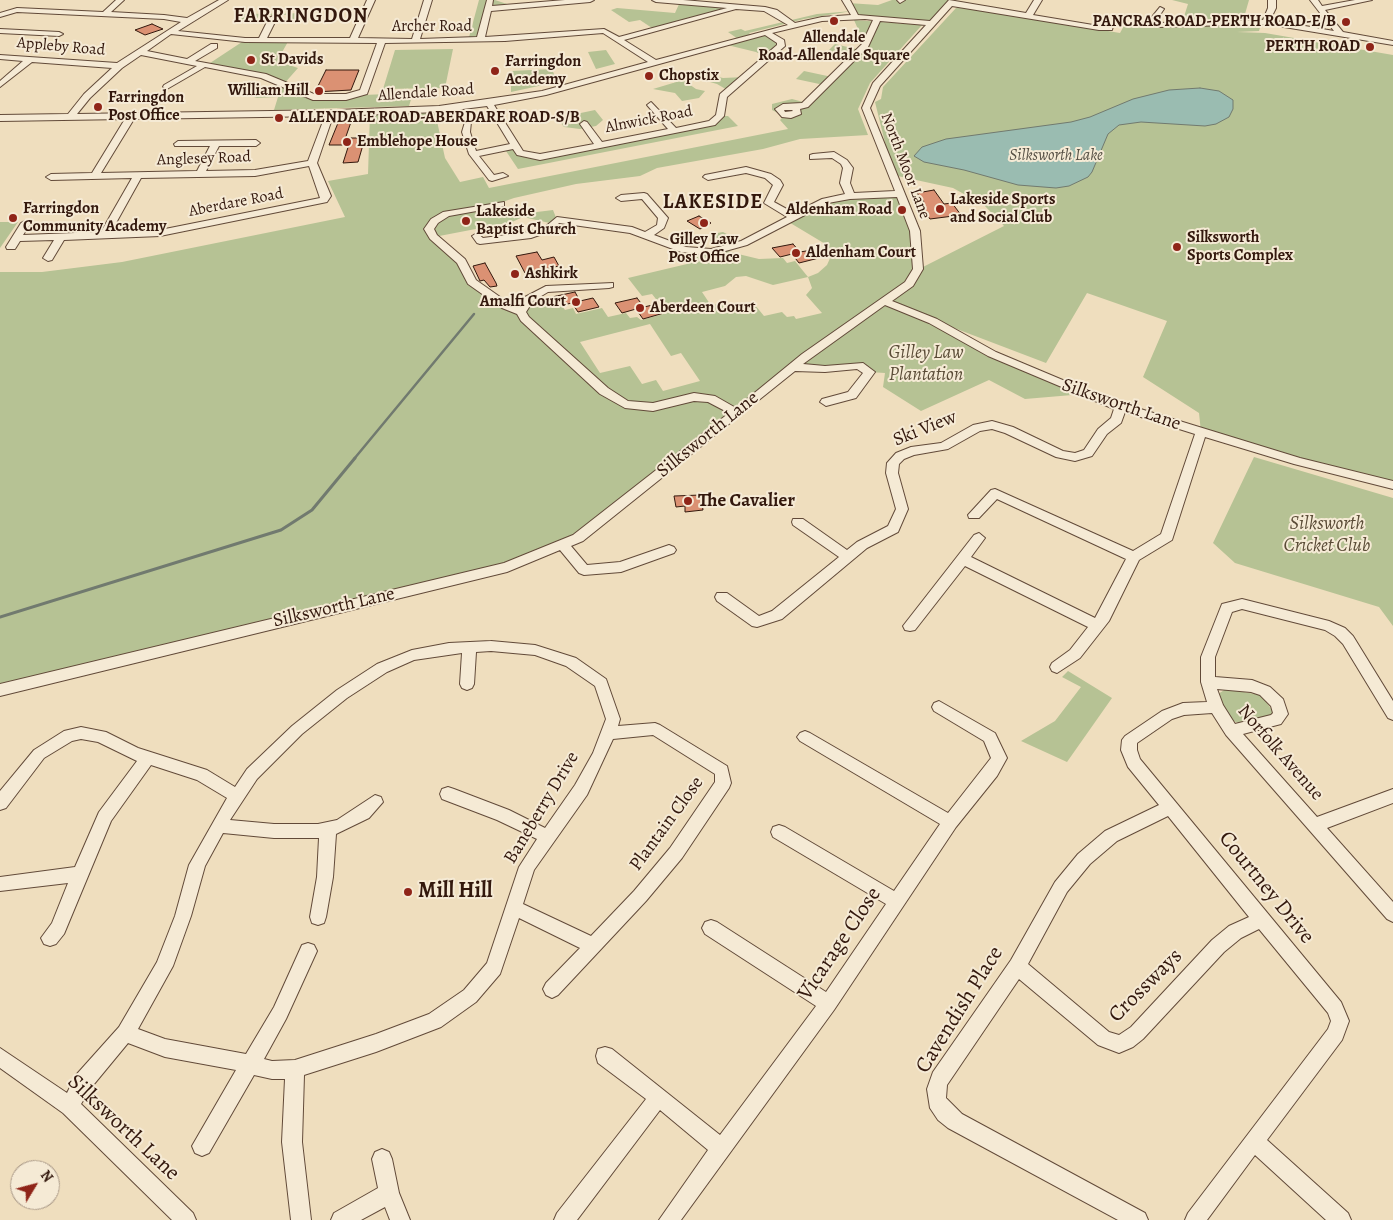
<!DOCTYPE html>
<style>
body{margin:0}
#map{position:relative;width:1393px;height:1220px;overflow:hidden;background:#efdebe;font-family:Alegreya,serif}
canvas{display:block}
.north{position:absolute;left:10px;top:1160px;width:50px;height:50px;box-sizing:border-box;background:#f5ead5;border:1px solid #a79685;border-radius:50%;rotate:53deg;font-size:14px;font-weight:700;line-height:20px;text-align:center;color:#33180d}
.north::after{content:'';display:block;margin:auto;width:18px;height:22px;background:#8f2418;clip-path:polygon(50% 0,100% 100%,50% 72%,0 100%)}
</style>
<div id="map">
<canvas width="1393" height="1220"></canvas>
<div class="north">N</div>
</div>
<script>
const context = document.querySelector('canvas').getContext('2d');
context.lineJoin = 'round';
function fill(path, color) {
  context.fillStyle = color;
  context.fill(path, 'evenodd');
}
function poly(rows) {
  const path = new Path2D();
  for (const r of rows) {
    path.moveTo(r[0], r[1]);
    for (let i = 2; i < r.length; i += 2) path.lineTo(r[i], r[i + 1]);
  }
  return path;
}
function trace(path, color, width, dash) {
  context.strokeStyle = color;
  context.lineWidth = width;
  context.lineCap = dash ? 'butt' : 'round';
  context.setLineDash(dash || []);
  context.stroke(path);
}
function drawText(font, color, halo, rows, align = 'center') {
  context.font = font + ' Alegreya,serif';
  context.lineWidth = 4;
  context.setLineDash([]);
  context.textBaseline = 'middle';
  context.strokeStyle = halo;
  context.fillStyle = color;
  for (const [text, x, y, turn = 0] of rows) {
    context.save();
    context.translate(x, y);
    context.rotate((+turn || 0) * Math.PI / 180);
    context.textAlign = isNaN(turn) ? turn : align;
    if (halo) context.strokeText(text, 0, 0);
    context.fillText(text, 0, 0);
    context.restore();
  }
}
const green = poly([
 [479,0,495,0,516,7,488,9,480,40,468,41],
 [892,0,953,0,932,23,855,16,852,11,804,19,749,33,752,36,765,32,781,42,767,58,756,52,723,44,738,39,728,32,741,29,745,31,817,14,852,11,848,3,878,5],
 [1172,0,1249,0,1245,14,1263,18,1259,31,1237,32,1265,33,1393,55,1393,482,1326,469,1201,432,1199,413,1143,377,1167,321,1087,293,1046,363,920,315,992,354,1084,394,1025,399,989,380,921,411,883,387,885,373,869,372,859,365,792,367,578,538,507,567,0,690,0,272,42,272,122,262,345,217,328,181,368,174,370,113,439,109,437,121,445,158,460,182,483,177,489,188,788,129,780,120,784,116,772,110,772,104,792,99,807,103,824,85,796,79,804,71,832,77,852,57,827,52,835,44,860,50,865,45,854,20,922,25,870,83,858,109,868,135,800,139,763,149,657,168,640,176,576,184,514,198,491,206,498,215,505,216,553,210,557,220,554,224,523,217,512,222,434,237,461,261,472,282,521,312,539,293,550,305,562,306,565,310,573,308,576,314,602,308,608,317,626,313,630,318,637,317,641,320,667,313,652,294,642,296,628,278,687,264,694,251,723,249,710,241,712,234,723,232,744,243,725,250,734,253,759,259,783,258,787,263,795,261,808,277,818,273,827,265,831,256,827,245,787,221,825,201,900,194,915,231,919,269,1004,226,984,205,953,188,893,175,875,102,881,99,883,87,956,8,963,7,1120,33,1125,24,1161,27,1181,26,1188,4],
 [746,276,773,285,808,277,812,288,806,295,822,313,796,319,794,316,787,317,782,312,764,316,755,305,730,311,725,305,710,304,702,292,725,286,736,277],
 [650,324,671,356,681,353,700,381,663,391,656,380,642,384,630,366,600,373,580,342],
 [680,2,724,5,728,10,655,30,640,20,629,22,611,10,617,8,675,13],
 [315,13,312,20,287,20,289,15,259,15,256,21,240,21,244,14],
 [245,40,289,40,277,61,298,68,283,85,313,97,413,93,409,106,274,110,278,97,254,98,282,85,263,76,207,65],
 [453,49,445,88,383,89,395,50],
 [606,50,615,64,596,69,588,52],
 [552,69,557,82,511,92,511,71],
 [710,75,723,78,745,77,729,91,717,84,703,80],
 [683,80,696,89,705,91,699,98,682,101,675,93,653,89],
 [595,110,603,120,596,126,580,129,564,127,557,118],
 [720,116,728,116,738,126,518,169,504,148,515,146,520,153,530,156,712,123],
 [0,222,18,222,0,248],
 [1254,457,1393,498,1393,626,1379,607,1235,563,1213,543],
 [1068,671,1112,698,1067,762,1021,741,1055,721,1081,687,1062,677],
 [1226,689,1261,695,1272,710,1272,716,1241,724,1231,720,1223,711,1218,694]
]);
const water = poly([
 [1200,88,1219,91,1233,100,1233,109,1229,117,1216,124,1205,126,1141,122,1119,125,1108,134,1092,172,1088,177,1069,186,1056,188,1018,185,964,170,924,162,914,156,922,147,946,139,1071,122,1090,117,1133,99,1169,90,1200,88]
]);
const streamFar1 = poly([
 [354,459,474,314]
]);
const stream = poly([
 [0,617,281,530,312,510,355,458]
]);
const building = poly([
 [152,24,163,29,145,35,135,30,152,24],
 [326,70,359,70,351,90,315,92,326,70],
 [351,122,343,145,329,145,338,123,351,122],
 [351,138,365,138,358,162,343,163,351,138],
 [934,190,944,204,952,203,961,215,930,219,917,202,924,202,917,193,934,190],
 [699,216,711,223,700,229,687,221,699,216],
 [793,244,800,252,812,250,819,258,799,263,792,254,780,257,772,248,793,244],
 [537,252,542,260,554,257,559,266,525,273,516,256,537,252],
 [485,263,496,283,497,286,490,287,484,280,480,281,473,266,485,263],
 [575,292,580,301,593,298,599,307,578,312,572,303,558,306,552,297,575,292],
 [637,298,644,307,657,304,664,313,643,319,636,309,622,313,615,303,637,298],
 [701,495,703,510,685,512,685,506,676,507,674,496,701,495]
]);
const minor = poly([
 [116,0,124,0,111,12,164,15,187,18,219,0,228,0,178,31,245,38,259,38,269,18,273,16,277,18,267,38,350,38,367,0,375,0,358,38,412,39,424,0,432,0,420,39,477,37,487,0,493,0,492,6,565,0,594,0,590,2,491,11,485,37,604,29,619,37,727,8,656,2,652,0,683,0,765,7,777,10,795,23,822,17,851,15,842,0,850,0,858,15,930,21,949,0,1026,13,1034,0,1042,0,1033,15,1099,26,1114,22,1112,30,1099,30,952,6,880,86,870,108,920,231,923,269,913,286,892,301,937,319,996,352,1108,399,1300,458,1393,481,1393,489,1294,464,1205,437,1172,540,1139,560,1109,621,1080,658,1057,673,1052,671,1050,667,1052,663,1070,650,1088,627,965,566,915,630,910,631,905,630,903,626,974,535,979,533,985,538,971,557,1095,618,1126,559,997,499,979,518,969,518,968,515,991,490,995,489,1133,551,1161,534,1195,434,1125,412,1121,423,1107,434,1092,456,1075,461,1056,457,1005,433,992,429,980,431,948,449,914,455,904,459,899,464,898,473,908,509,898,532,867,548,782,619,757,627,752,626,717,601,715,597,717,593,727,593,759,616,772,611,839,557,793,525,792,522,793,519,803,519,847,550,857,542,888,526,896,509,886,473,887,463,896,453,911,447,941,443,973,425,992,421,1013,427,1063,451,1075,453,1084,450,1098,429,1111,418,1114,409,988,356,929,323,885,305,803,364,825,366,863,363,875,372,856,398,826,406,820,402,822,399,848,392,863,373,857,369,825,372,795,371,583,541,571,546,587,565,620,562,669,545,674,547,676,550,674,553,621,572,584,575,579,573,560,550,507,572,0,696,0,684,504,563,573,535,729,413,708,402,694,401,653,411,625,408,600,394,521,321,517,314,502,308,468,284,457,263,430,239,424,229,431,219,443,212,504,202,504,206,449,216,438,223,434,229,437,235,465,259,476,280,510,304,519,307,525,297,546,286,613,283,613,287,609,288,548,292,533,301,526,312,529,317,608,388,628,401,653,403,694,393,715,396,736,408,802,354,905,282,913,269,910,231,897,197,850,199,828,203,747,245,711,255,681,252,630,233,559,223,551,231,531,238,480,244,477,243,472,236,477,233,483,238,529,232,545,227,557,217,632,227,645,232,657,225,658,218,642,199,621,201,616,198,621,195,644,193,647,194,668,218,664,228,654,235,686,247,711,249,741,241,787,217,764,203,773,185,765,178,746,173,708,180,703,177,705,175,746,167,771,174,780,180,783,185,774,202,794,213,822,199,845,194,840,183,843,168,841,164,832,158,810,159,810,155,813,154,834,152,847,160,853,168,850,183,854,193,895,191,862,108,873,83,926,25,880,21,868,47,808,107,800,109,801,114,791,118,782,117,775,109,783,104,802,103,862,44,873,20,865,19,822,21,772,33,784,40,785,46,727,97,724,116,715,125,540,160,517,155,513,149,479,156,494,175,503,173,508,176,492,181,489,180,469,154,462,132,465,122,471,122,470,132,476,151,510,144,487,106,439,112,333,116,317,163,331,196,327,202,160,236,64,240,52,260,48,261,43,258,54,240,20,241,15,249,7,249,6,247,21,223,26,220,31,223,23,235,101,232,132,178,51,180,46,177,51,174,92,173,125,119,0,121,0,115,68,114,84,94,112,68,32,62,0,87,0,81,23,61,0,59,0,55,117,63,181,22,164,19,17,12,0,17,0,13,17,8,103,12,116,0],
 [736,9,764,11,788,25,656,60,624,40,736,9],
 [603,33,648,62,542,91,439,106,336,110,77,114,90,98,122,68,141,55,197,66,164,85,163,87,167,89,205,67,261,78,313,100,346,100,367,94,385,43,505,41,603,33],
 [171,34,245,42,377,43,360,90,346,94,314,94,266,74,195,61,217,48,217,44,211,44,187,59,147,51,171,34],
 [765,35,777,43,777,45,720,94,716,115,709,121,676,128,651,102,647,105,668,129,602,142,587,122,584,121,580,124,594,144,540,154,523,151,494,105,546,95,765,35],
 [784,110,792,110,793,111,785,112,784,110],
 [325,116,308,161,255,170,206,171,219,146,256,146,260,143,256,140,178,141,174,144,175,146,210,146,197,171,101,173,134,119,325,116],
 [309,166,320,198,160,230,111,232,141,178,255,176,309,166],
 [897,0,905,0,900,3,897,0],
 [1268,0,1276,0,1276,8,1270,20,1334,31,1310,0,1318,0,1322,6,1355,0,1372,0,1325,10,1343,32,1393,41,1393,45,1266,24,1158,27,1147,23,1160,7,1164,9,1155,22,1158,23,1263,20,1268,8,1268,0],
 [0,29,59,32,63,34,59,36,0,33,0,29],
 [1242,599,1329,621,1345,628,1353,636,1393,701,1393,720,1388,718,1343,644,1335,636,1325,630,1242,609,1232,612,1215,657,1215,677,1252,680,1270,687,1283,699,1288,714,1281,724,1243,734,1317,817,1393,789,1393,803,1327,828,1393,902,1393,922,1387,919,1226,735,1212,713,1184,715,1172,719,1137,743,1137,750,1140,759,1341,1002,1349,1021,1342,1040,1267,1140,1348,1213,1351,1220,1326,1220,1255,1155,1207,1220,1185,1220,1188,1213,1328,1029,1331,1021,1328,1013,1259,929,1241,938,1224,952,1143,1039,1133,1047,1119,1053,1098,1045,1019,979,947,1085,946,1098,962,1114,1145,1213,1148,1220,1118,1220,948,1128,938,1120,930,1108,927,1089,933,1072,1011,960,1055,882,1078,854,1105,831,1159,805,1128,767,1121,750,1122,740,1125,736,1162,711,1183,703,1207,702,1201,682,1201,657,1222,604,1242,599],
 [1217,689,1251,692,1260,695,1271,706,1273,713,1271,715,1235,724,1223,705,1217,689],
 [1168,816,1249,917,1229,926,1212,940,1131,1027,1119,1035,1109,1032,1028,964,1067,892,1090,864,1117,841,1168,816],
 [491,641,535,645,576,658,606,679,620,719,618,726,655,723,660,725,727,766,731,783,729,788,682,858,646,901,558,995,552,998,546,995,543,989,546,983,580,948,519,918,500,974,476,1002,441,1027,376,1052,304,1075,302,1142,311,1220,291,1220,282,1142,285,1079,272,1079,254,1075,209,1153,202,1156,195,1153,192,1146,236,1070,165,1057,128,1043,90,1089,81,1104,193,1213,196,1220,172,1220,63,1113,0,1068,0,1048,67,1093,76,1075,119,1027,157,962,175,916,189,865,227,798,197,780,151,765,111,821,64,934,56,944,50,946,44,944,41,938,52,923,68,883,0,891,0,877,75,867,99,812,137,761,98,742,81,739,72,741,44,758,6,808,0,810,0,791,34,750,64,731,81,727,106,732,138,748,207,770,235,787,247,769,292,726,337,690,377,664,412,650,449,643,491,641],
 [491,651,535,655,566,666,595,686,606,719,593,753,575,785,545,828,509,810,454,789,448,787,442,789,440,794,442,799,497,820,537,839,519,867,487,963,464,990,429,1014,376,1034,295,1060,272,1061,264,1059,286,1019,317,951,314,945,308,943,302,945,274,1007,246,1054,165,1039,138,1029,173,966,191,916,205,866,223,833,274,838,319,838,317,877,310,917,312,923,318,925,324,923,326,917,333,877,336,834,369,818,383,802,381,797,375,795,337,820,318,824,274,824,230,820,257,779,302,734,347,698,387,672,414,660,462,653,460,684,462,688,467,690,472,688,474,684,476,652,491,651],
 [653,735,715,774,715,782,670,848,634,891,591,936,523,904,534,870,587,795,613,739,653,735],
 [939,701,995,733,1007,758,997,776,956,827,834,1010,681,1220,659,1220,708,1150,660,1110,577,1220,554,1220,557,1213,646,1099,598,1063,596,1056,598,1049,605,1047,612,1049,720,1135,816,1006,705,934,702,928,705,922,711,920,717,922,826,992,886,904,773,837,771,832,773,827,779,825,785,827,894,891,940,824,800,741,797,737,800,733,805,731,810,733,948,813,991,758,984,741,934,711,932,707,934,703,939,701],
 [382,1149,389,1152,392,1159,399,1193,410,1220,390,1220,385,1207,361,1220,331,1220,334,1213,378,1188,372,1159,375,1152,382,1149]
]);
const markers = [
 [834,21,5,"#8f2418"],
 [1346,22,5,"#8f2418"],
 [1370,47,5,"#8f2418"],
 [251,60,5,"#8f2418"],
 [495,71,5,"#8f2418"],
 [649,76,5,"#8f2418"],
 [319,91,5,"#8f2418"],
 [98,107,5,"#8f2418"],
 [279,118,5,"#8f2418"],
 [347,142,5,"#8f2418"],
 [940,209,5,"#8f2418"],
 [902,210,5,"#8f2418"],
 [13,218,5,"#8f2418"],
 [466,221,5,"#8f2418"],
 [704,223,5,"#8f2418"],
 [1177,247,5,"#8f2418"],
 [796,253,5,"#8f2418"],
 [515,274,5,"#8f2418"],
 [576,302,5,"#8f2418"],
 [640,308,5,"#8f2418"],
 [688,501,5,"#8f2418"],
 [408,892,5,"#8f2418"]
];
const farPoinames = [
 ["PANCRAS ROAD-PERTH ROAD-E/B",1336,22,"right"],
 ["Allendale",834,38,"center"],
 ["Road-Allendale Square",834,56,"center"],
 ["PERTH ROAD",1360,47,"right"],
 ["St Davids",261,60],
 ["Farringdon",505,62],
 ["Academy",505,80],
 ["Chopstix",659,76],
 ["William Hill",309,91,"right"],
 ["Farringdon",108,98],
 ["Post Office",108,116],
 ["ALLENDALE ROAD-ABERDARE ROAD-S/B",289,118],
 ["Emblehope House",357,142],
 ["Lakeside Sports",950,200],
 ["and Social Club",950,218],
 ["Farringdon",23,209],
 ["Community Academy",23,227],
 ["Aldenham Road",892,210,"right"],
 ["Lakeside",476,212],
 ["Baptist Church",476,230],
 ["Silksworth",1187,238],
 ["Sports Complex",1187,256],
 ["Gilley Law",704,240,"center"],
 ["Post Office",704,258,"center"],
 ["Aldenham Court",806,253],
 ["Ashkirk",525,274],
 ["Amalfi Court",566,302,"right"],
 ["Aberdeen Court",650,308]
];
const farStreetnames = [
 ["Archer Road",432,27],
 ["Appleby Road",61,47,5],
 ["Allendale Road",426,93,-4],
 ["Alnwick Road",649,120,-11],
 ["Anglesey Road",204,159,-2],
 ["North Moor Lane",905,166,69],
 ["Aberdare Road",236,203,-11]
];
const farWaternames = [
 ["Silksworth Lake",1056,156]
];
const parkNames = [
 ["Gilley Law",926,353],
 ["Plantation",926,375],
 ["Silksworth",1327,524],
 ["Cricket Club",1327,546]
];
const streetNames = [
 ["Silksworth Lane",1121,405,19],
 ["Ski View",925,429,-22],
 ["Silksworth Lane",708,435,-39],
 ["Silksworth Lane",334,608,-13],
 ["Norfolk Avenue",1280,753,49],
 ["Baneberry Drive",542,808,-59],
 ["Plantain Close",667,824,-54]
];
const poiNames = [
 ["The Cavalier",698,501]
];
const farDistrictnames = [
 ["FARRINGDON",301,17],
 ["LAKESIDE",713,203]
];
const nearStreetnames = [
 ["Courtney Drive",1266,888,51],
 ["Vicarage Close",840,944,-56],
 ["Crossways",1146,986,-45],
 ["Cavendish Place",960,1010,-58],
 ["Silksworth Lane",123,1128,43]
];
const nearPoinames = [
 ["Mill Hill",418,892]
];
fill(green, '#b6c294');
fill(water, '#9abcb1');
trace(water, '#717a6f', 1);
trace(streamFar1, '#717a6f', 2.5);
trace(stream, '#717a6f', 3);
fill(building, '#db9173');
trace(building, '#33180d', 1);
trace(minor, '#624a39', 2);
fill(minor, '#f5ead5');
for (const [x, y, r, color] of markers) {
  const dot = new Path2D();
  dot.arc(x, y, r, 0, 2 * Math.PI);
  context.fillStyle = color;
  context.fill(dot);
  trace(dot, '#f5ead5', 2);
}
drawText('bold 16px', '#33180d', '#f5ead5', farPoinames, 'left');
drawText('16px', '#33180d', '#f5ead5', farStreetnames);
drawText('italic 16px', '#575146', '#f5ead5', farWaternames);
drawText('italic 19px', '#5a4b36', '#f5ead5', parkNames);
drawText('19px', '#33180d', '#f5ead5', streetNames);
drawText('bold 19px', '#33180d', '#f5ead5', poiNames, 'left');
context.letterSpacing = '1px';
drawText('bold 20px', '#33180d', '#f5ead5', farDistrictnames);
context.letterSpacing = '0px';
drawText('22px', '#33180d', '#f5ead5', nearStreetnames);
drawText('bold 22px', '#33180d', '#f5ead5', nearPoinames, 'left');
</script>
